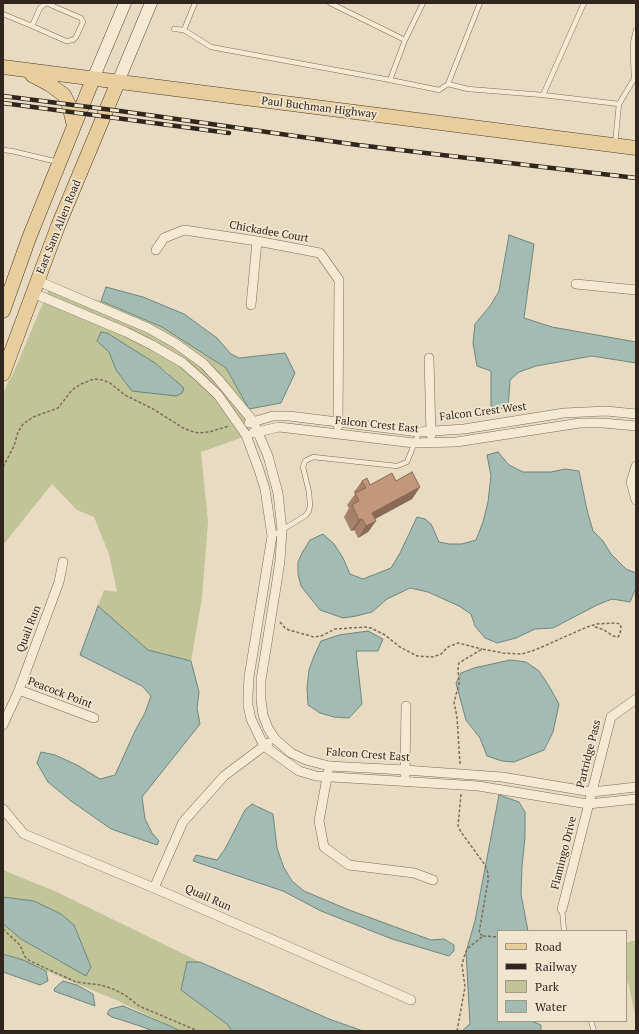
<!DOCTYPE html>
<style>
body{margin:0}
#map{position:relative;width:639px;height:1034px;overflow:hidden;background:#e8dbc1;font-family:"PT Serif",serif}
canvas{display:block}
.frame{position:absolute;inset:0;border:4px solid #31261d;pointer-events:none}
.legend{position:absolute;left:497px;top:930px;width:130px;height:92px;box-sizing:border-box;background:#f0e6d0;border:1px solid #a49988;margin:0;padding:5px 7px;list-style:none;font-size:12px;color:#31261d}
.legend li{display:flex;align-items:center;gap:8px;height:20px}
.legend b{width:20px;border:1px solid #a49988}
</style>
<div id="map">
<canvas width="639" height="1034"></canvas>
<div class="frame"></div>
<ul class="legend">
<li><b style="height:5px;background:#e8ce9c"></b>Road</li>
<li><b style="height:5px;background:#31261d"></b>Railway</li>
<li><b style="height:11px;background:#c0c497"></b>Park</li>
<li><b style="height:11px;background:#a3bbb3"></b>Water</li>
</ul>
</div>
<script>
const context = document.querySelector('canvas').getContext('2d');
context.lineJoin = 'round';
function fill(path, color) {
  context.fillStyle = color;
  context.fill(path, 'evenodd');
}
function poly(rows) {
  const path = new Path2D();
  for (const r of rows) {
    path.moveTo(r[0], r[1]);
    for (let i = 2; i < r.length; i += 2) path.lineTo(r[i], r[i + 1]);
  }
  return path;
}
function trace(path, color, width, dash) {
  context.strokeStyle = color;
  context.lineWidth = width;
  context.lineCap = dash ? 'butt' : 'round';
  context.setLineDash(dash || []);
  context.stroke(path);
}
function drawText(font, color, halo, rows, align = 'center') {
  context.font = font + ' "PT Serif",serif';
  context.lineWidth = 3.5;
  context.setLineDash([]);
  context.textBaseline = 'middle';
  context.strokeStyle = halo;
  context.fillStyle = color;
  for (const [text, x, y, turn = 0] of rows) {
    context.save();
    context.translate(x, y);
    context.rotate((+turn || 0) * Math.PI / 180);
    context.textAlign = isNaN(turn) ? turn : align;
    if (halo) context.strokeText(text, 0, 0);
    context.fillText(text, 0, 0);
    context.restore();
  }
}
const green = poly([
 [49,289,101,301,162,327,226,368,249,409,249,435,201,452,208,522,202,598,191,661,148,650,98,606,104,590,117,592,109,554,94,517,77,510,52,484,3,545,3,395,8,381,12,376],
 [101,332,107,333,155,363,170,374,116,370],
 [3,870,59,893,200,962,187,962,181,990,227,1024,232,1031,180,1031,116,1000,3,953,3,924,21,939,62,963,91,967,74,925,61,914,34,901,3,897],
 [636,940,636,1014,634,1011,629,985,626,981,626,943]
]);
const water = poly([
 [509,235,534,244,524,318,552,327,636,342,636,363,592,356,536,366,519,372,510,380,508,410,491,406,491,371,477,366,473,343,475,324,490,306,499,291,509,235],
 [106,287,143,297,184,314,217,338,231,354,239,358,285,353,295,373,281,403,249,409,226,368,162,327,101,301,106,287],
 [101,332,107,333,155,363,184,388,182,393,176,396,132,391,116,370,109,352,97,341,101,332],
 [498,452,509,465,523,472,551,472,565,469,579,471,587,510,593,531,603,541,611,554,626,569,636,573,636,588,630,602,612,599,597,605,553,628,535,629,516,638,497,643,485,638,475,626,471,614,459,606,428,592,410,588,387,599,372,612,356,616,343,618,320,610,301,586,298,574,298,562,302,553,310,540,323,534,334,544,343,558,350,574,363,579,391,568,400,553,417,517,425,519,431,524,439,542,449,544,462,544,476,540,483,522,488,502,491,476,487,455,498,452],
 [98,606,148,650,191,661,199,692,197,708,200,724,142,797,145,819,152,833,159,841,157,845,111,829,71,801,48,782,37,763,41,752,55,755,77,765,100,779,115,775,136,729,145,713,151,696,142,686,80,655,98,606],
 [368,631,383,639,378,651,356,651,362,704,349,718,334,717,320,713,308,705,307,688,309,670,314,656,321,641,339,635,368,631],
 [510,660,526,662,539,671,549,686,559,704,553,732,544,750,514,762,502,761,487,756,480,738,466,720,456,683,461,673,474,668,510,660],
 [499,795,519,802,525,812,525,837,522,866,521,894,528,931,498,931,498,1021,531,1021,541,1025,541,1031,462,1031,470,1024,466,952,475,921,499,795],
 [252,804,273,814,277,848,284,868,292,881,304,891,349,910,431,940,444,939,454,945,454,951,449,956,392,939,321,911,283,891,193,861,196,855,217,860,225,849,245,810,252,804],
 [3,897,34,901,61,914,74,925,91,967,86,976,21,939,3,924,3,897],
 [3,954,23,960,46,971,48,981,40,985,3,972,3,954],
 [187,962,200,962,329,1019,363,1031,232,1031,227,1024,181,990,187,962],
 [63,981,77,985,93,994,95,1006,54,991,55,988,63,981],
 [123,1006,172,1027,180,1031,153,1031,140,1026,112,1017,107,1014,110,1009,123,1006]
]);
const path = poly([
 [3,467,14,446,18,432,23,424,33,417,58,408,72,390,81,384,94,379,103,380,110,383,125,395,153,409,185,429,194,432,199,433,209,432,229,426],
 [280,622,285,628,289,630,314,637,321,636,335,629,365,627,371,628,385,635,400,647,417,656,433,657,441,654,448,647,458,643,482,649],
 [460,764,457,717,454,702,459,684,458,667,459,663,482,649,503,653,522,654,535,650,587,627,597,624,616,623,620,624,621,627,620,634,618,637,613,636,604,630,593,626],
 [3,929,20,945,25,957,30,961,76,982,101,985,113,989,125,995,139,1006,198,1031],
 [483,936,498,937],
 [457,1031,465,987,462,965,464,957,467,949,483,936,479,933,488,881,488,873,485,865,461,832,458,826,461,794]
]);
const lane = poly([
 [195,3,184,30,211,47,390,80],
 [330,3,405,40,390,80,439,90,448,84,468,89,543,95,619,104],
 [3,14,32,26,66,41,73,40,76,37,83,22,81,18,46,3,40,8,32,26],
 [174,29,184,30],
 [405,40,423,3],
 [634,79,633,55,633,43,636,30],
 [448,84,480,3],
 [543,95,584,3],
 [615,144,619,104,634,79,636,77],
 [3,150,12,151,58,162],
 [272,536,305,516,309,511,310,505,309,492,303,467,305,461,313,457,397,466,407,462,419,432],
 [562,909,564,931],
 [591,1021,594,1031]
]);
const street = poly([
 [156,250,164,238,184,230,257,241,320,253,339,280,338,426],
 [38,281,148,328,175,343,204,364,218,379,253,421,268,456,278,493,282,530,280,561,276,587,261,680,261,700,263,715,268,728,275,739,291,753,306,760,329,766,405,770,502,777,592,792,636,787],
 [576,284,636,290],
 [33,293,126,332,152,345,183,363,201,379,218,395,246,435,259,470,265,489,272,536,249,677,248,696,248,705,251,719,264,746,299,771,316,776,478,786,588,804,636,799],
 [251,305,257,241],
 [429,358,431,435],
 [249,423,273,416,289,416,419,432,464,429,564,413,606,411,636,414],
 [253,433,279,427,414,443,456,442,580,423,603,423,636,426],
 [636,466,631,482,636,500],
 [19,690,94,718],
 [3,725,19,690,59,582,63,562],
 [328,772,319,821,324,847,349,865,414,873,433,880],
 [405,775,406,706],
 [3,809,24,834,154,888,411,1000],
 [154,888,183,822,224,776,268,743],
 [562,909,611,717,636,699]
]);
const secondary = poly([
 [93,79,125,3],
 [118,82,151,3]
]);
const primary = poly([
 [3,67,636,148],
 [32,75,49,84,64,95,69,105,74,126],
 [3,311,29,238,93,79],
 [3,374,58,226,118,82]
]);
const rail = poly([
 [3,96,120,111,358,145,636,178],
 [3,103,229,133]
]);
const wall = poly([
 [362,481,370,485,396,481,420,487,412,499,375,519,376,521,368,532,358,538,354,530,351,531,344,517,349,508,347,505,355,494,354,492]
]);
const shadedWall = poly([
 [420,487,412,499,364,525,372,513],
 [362,519,354,530,351,531,359,520],
 [376,521,368,532,358,538,366,526]
]);
const building = poly([
 [412,472,420,487,372,513,376,521,366,526,362,519,359,520,352,505,359,501,355,493,366,488,362,481,367,478,370,485,392,473,396,481,412,472]
]);
const streetNames = [
 ["Paul Buchman Highway",319,108,7],
 ["East Sam Allen Road",59,227,-68],
 ["Chickadee Court",269,232,10],
 ["Falcon Crest West",483,412,-7],
 ["Falcon Crest East",377,425,6],
 ["Quail Run",29,629,-69],
 ["Peacock Point",60,693,21],
 ["Partridge Pass",589,754,-76],
 ["Falcon Crest East",368,755,4],
 ["Flamingo Drive",564,853,-76],
 ["Quail Run",208,898,24]
];
fill(green, '#c0c497');
fill(water, '#a3bbb3');
trace(water, '#6c8780', 1);
trace(lane, '#7f6d5b', 5.5);
trace(street, '#7f6d5b', 10);
trace(secondary, '#614f3e', 13);
trace(primary, '#4d3c2f', 15);
trace(path, '#7f6d5b', 1.5, [3, 2]);
trace(lane, '#f4e9d3', 4.5);
trace(street, '#f4e9d3', 9);
trace(secondary, '#f4e9d3', 12);
trace(primary, '#e8ce9c', 14);
trace(rail, '#31261d', 4.5);
trace(rail, '#f0e6d0', 3, [9]);
fill(wall, '#a7826a');
fill(shadedWall, '#886a56');
fill(building, '#c2977b');
trace(building, '#886a56', 1);
drawText('11px', '#31261d', '#f0e6d0', streetNames);
</script>
